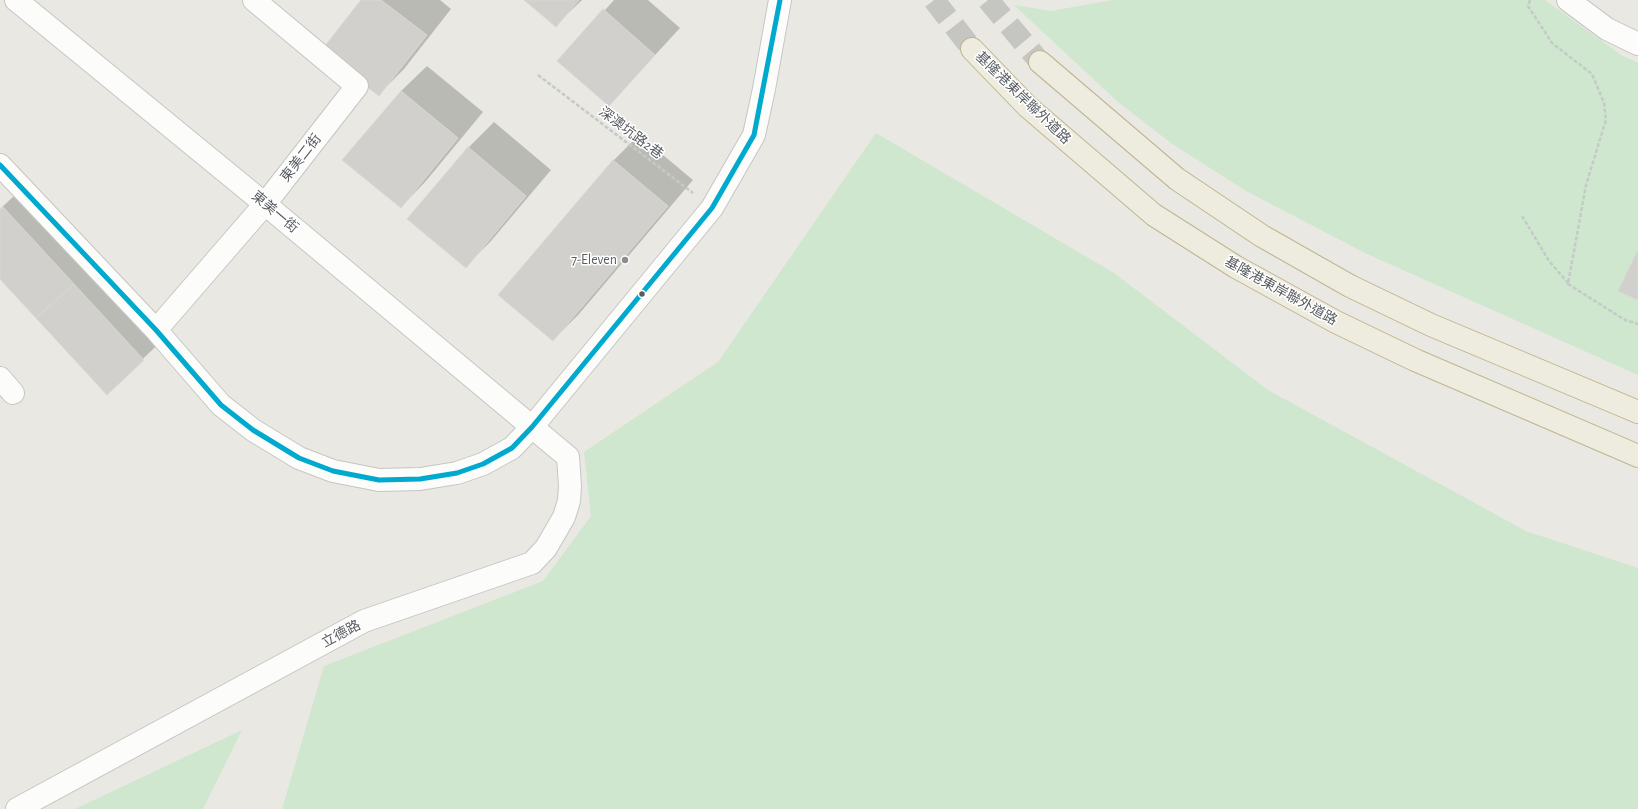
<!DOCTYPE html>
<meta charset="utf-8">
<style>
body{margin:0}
canvas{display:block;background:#e9e8e2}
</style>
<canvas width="1638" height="809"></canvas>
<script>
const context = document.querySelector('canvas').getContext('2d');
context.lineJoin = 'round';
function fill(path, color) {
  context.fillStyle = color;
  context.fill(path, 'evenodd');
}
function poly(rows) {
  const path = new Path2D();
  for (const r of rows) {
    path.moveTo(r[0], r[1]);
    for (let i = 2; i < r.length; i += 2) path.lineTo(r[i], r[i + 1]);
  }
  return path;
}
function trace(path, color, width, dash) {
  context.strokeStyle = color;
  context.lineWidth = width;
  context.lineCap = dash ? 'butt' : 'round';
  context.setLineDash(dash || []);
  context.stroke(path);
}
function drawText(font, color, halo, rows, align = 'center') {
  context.font = font + ' "Alegreya Sans","Noto Sans TC",sans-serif';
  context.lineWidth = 3;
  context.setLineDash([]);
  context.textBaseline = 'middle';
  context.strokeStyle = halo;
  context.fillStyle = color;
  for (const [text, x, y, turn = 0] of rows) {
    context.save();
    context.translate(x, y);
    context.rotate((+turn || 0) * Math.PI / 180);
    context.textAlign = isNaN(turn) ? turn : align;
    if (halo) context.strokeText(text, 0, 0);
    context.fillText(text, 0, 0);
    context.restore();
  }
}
const green = poly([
 [1113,0,1545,0,1621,55,1638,63,1638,375,1365,253,1246,191,1171,143,1118,102,1014,5,1051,11],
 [876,133,1114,273,1268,390,1526,531,1638,568,1638,809,282,809,324,666,543,581,591,516,584,452,718,362],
 [242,730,203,809,75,809]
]);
const shadow = poly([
 [363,0,440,0,451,9,404,69,379,94],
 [526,0,582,0,556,25],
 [614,0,648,0,680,28,609,105,559,61],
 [427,66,483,112,426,181,401,207,401,91],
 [494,122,551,170,491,241,466,266,468,148],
 [639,135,693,180,579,314,553,340,500,295,614,160],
 [29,182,169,334,107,393,0,278,0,209]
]);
const building = poly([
 [361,0,381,0,427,35,379,96,321,51,361,0],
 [524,0,579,0,556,27,524,0],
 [603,9,655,55,609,106,557,61,603,9],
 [401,91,458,138,401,208,342,160,401,91],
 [468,147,526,196,466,268,407,219,468,147],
 [613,160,668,206,553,341,498,295,613,160],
 [3,207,74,284,36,318,0,279,0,210,3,207],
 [1638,250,1638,300,1618,291,1638,250],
 [74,284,144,360,107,395,36,318,74,284]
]);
const highwayTunnel = poly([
 [934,0,972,49],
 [988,0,1040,62]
]);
const path = poly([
 [1530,0,1528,6,1552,43,1592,74,1604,103,1606,120,1586,185,1568,284,1625,320,1638,324],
 [538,75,693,193],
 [1522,216,1549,261,1568,283]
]);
const minor = poly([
 [16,0,265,204,568,457,570,486,569,501,564,517,546,548,532,563,364,621,17,809],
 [1568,0,1607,29,1638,44],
 [0,165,156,330,221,405,253,430,299,458,333,471,379,480,420,479,457,473,483,464,512,448,532,427,712,208,754,135,764,89,780,0],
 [156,330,265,204,357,86,254,0],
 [0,378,13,393]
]);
const highway = poly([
 [972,49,1028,107,1154,215,1236,267,1336,322,1415,360,1638,456],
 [1040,62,1177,179,1262,236,1350,286,1431,325,1638,412]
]);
const bus1 = poly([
 [0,165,156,330,221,405,253,430,299,458,333,471,379,480,420,479,457,473,483,464,512,448,532,427,712,208,754,135,780,0]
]);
const markers = [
 [625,260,4,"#8b8d8e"],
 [642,294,3.5,"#585c61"]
];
const streetNames = [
 ["基隆港東岸聯外道路",1023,98,44],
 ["深澳坑路2巷",631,133,37],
 ["東美二街",301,158,-52],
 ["東美一街",275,212,40],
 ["基隆港東岸聯外道路",1281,291,29],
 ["立德路",341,634,-28]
];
const poiNames = [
 ["7-Eleven",617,260]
];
fill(green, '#cfe7ce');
fill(shadow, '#0003');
fill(building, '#d1d0cc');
trace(building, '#d8d7d2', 1);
trace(highwayTunnel, '#c5c5c2', 22, [22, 11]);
trace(minor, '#c5c6c4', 24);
trace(highway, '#c0b590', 24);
trace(path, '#c4cac7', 2.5, [4, 2]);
trace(minor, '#fcfcfb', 22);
trace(highway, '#eeebdf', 22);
trace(bus1, '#00a9ce', 5);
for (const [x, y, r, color] of markers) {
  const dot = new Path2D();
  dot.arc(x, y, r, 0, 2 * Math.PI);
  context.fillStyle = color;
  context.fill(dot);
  trace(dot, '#fff', 1.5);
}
drawText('14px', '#585c61', '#fff', streetNames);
drawText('14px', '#585c61', '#fff', poiNames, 'right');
</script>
